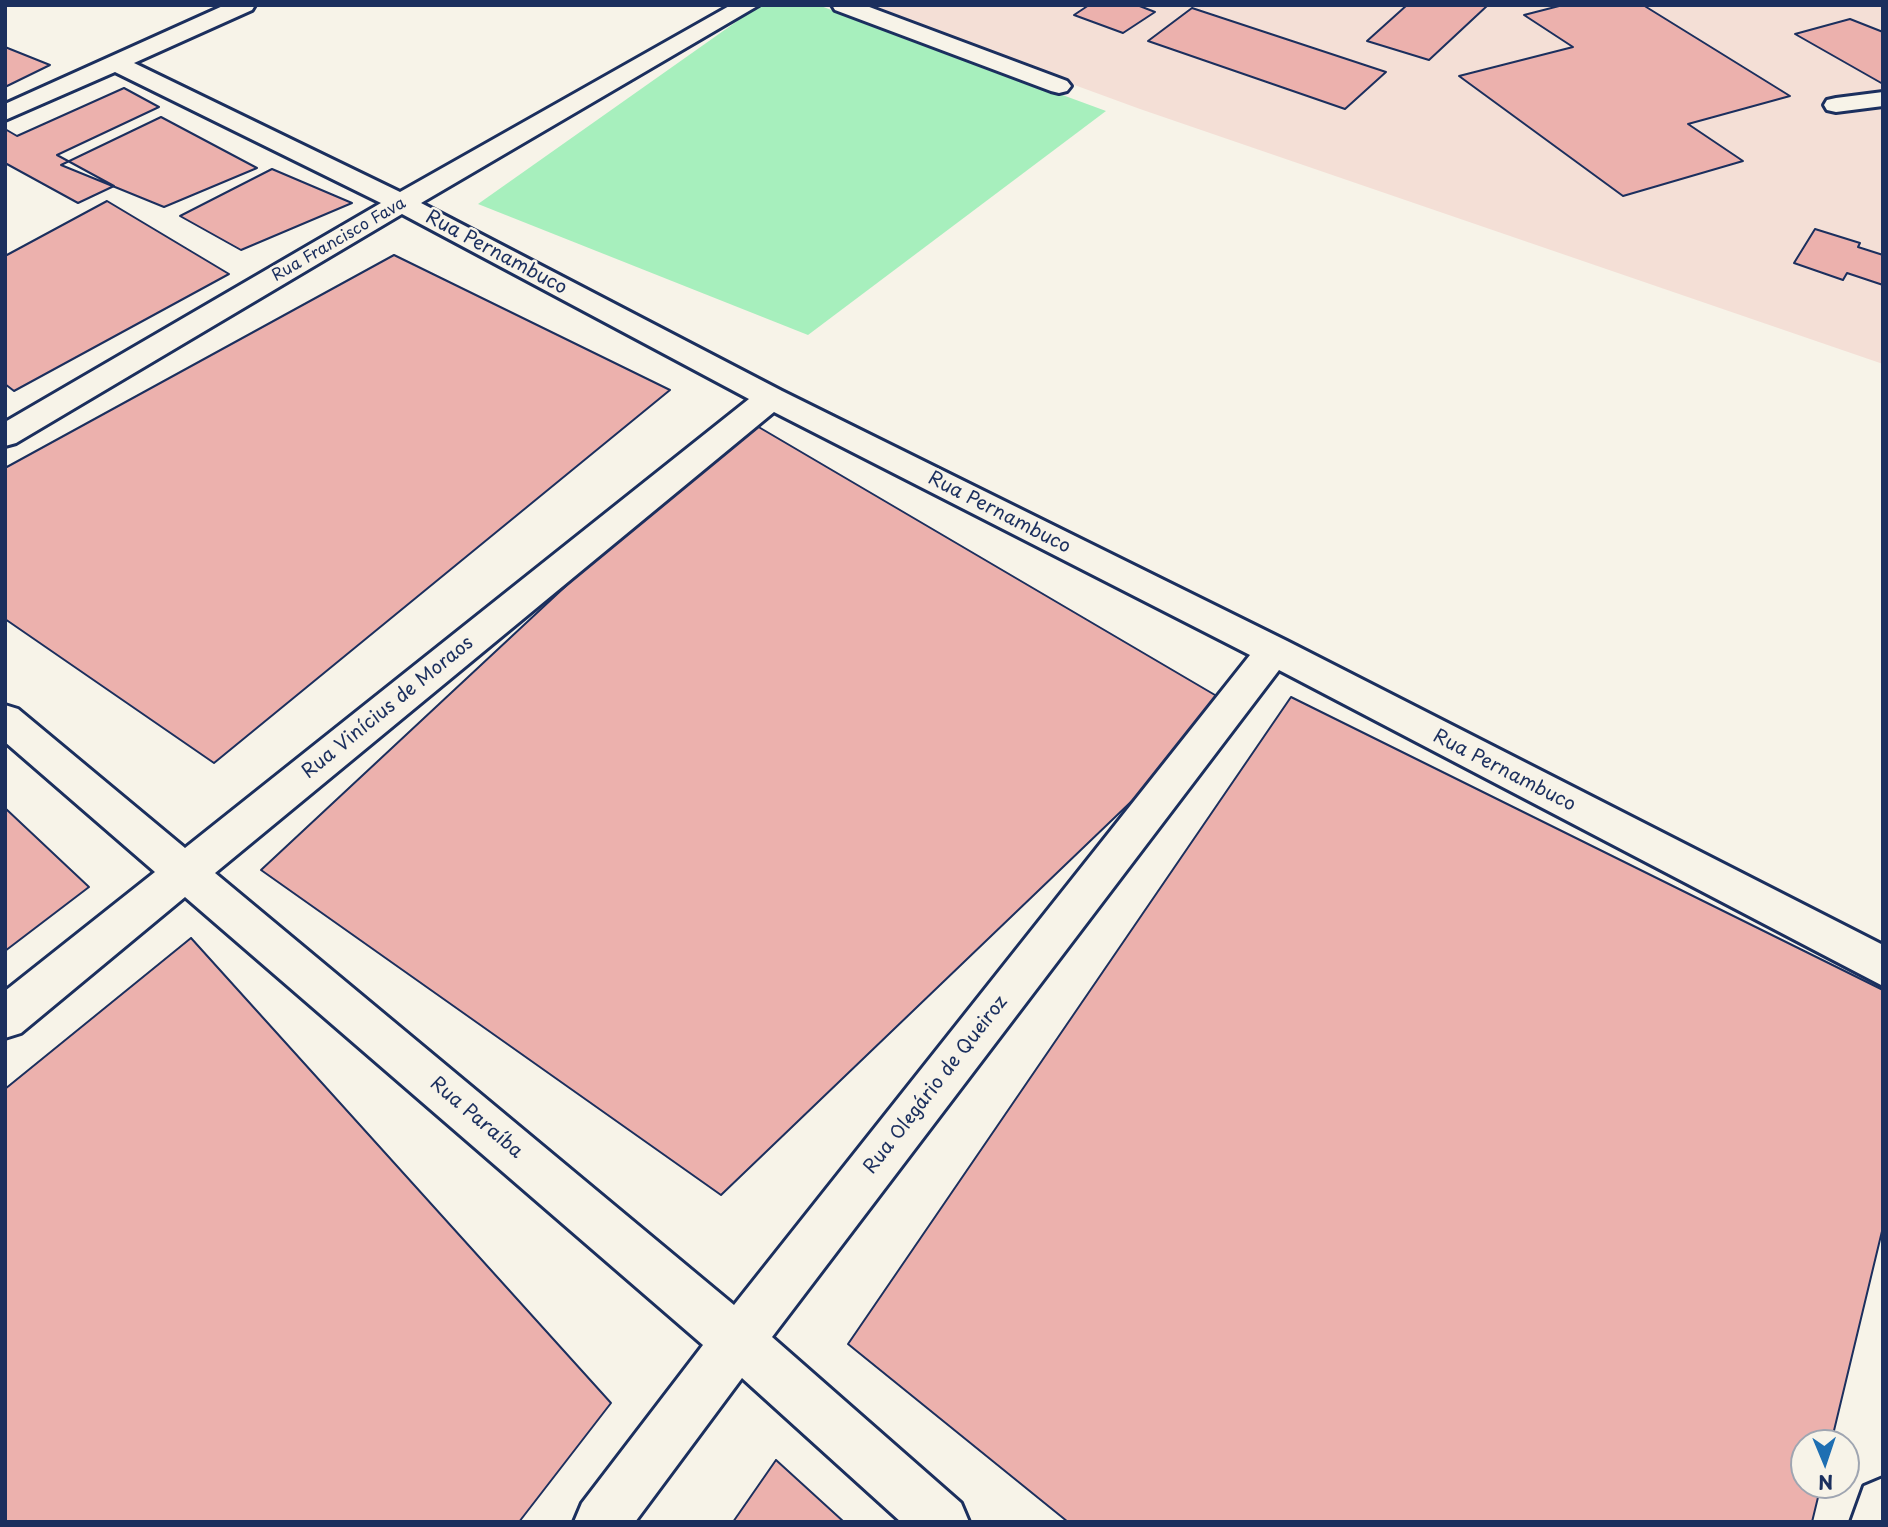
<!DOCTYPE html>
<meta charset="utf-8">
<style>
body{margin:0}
#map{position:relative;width:1888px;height:1527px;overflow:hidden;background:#f7f3e8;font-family:"Playpen Sans",sans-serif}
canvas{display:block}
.frame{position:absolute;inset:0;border:7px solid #1b2f5e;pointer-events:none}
.north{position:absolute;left:1790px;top:1429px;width:70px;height:70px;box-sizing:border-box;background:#f7f3e8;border:2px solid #9fa5b1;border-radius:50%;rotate:178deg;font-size:19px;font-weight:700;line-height:28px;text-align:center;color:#1b2f5e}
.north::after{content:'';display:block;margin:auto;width:24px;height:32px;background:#1f6fb2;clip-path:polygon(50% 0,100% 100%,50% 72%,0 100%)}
</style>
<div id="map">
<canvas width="1888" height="1527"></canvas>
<div class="frame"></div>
<div class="north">N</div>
</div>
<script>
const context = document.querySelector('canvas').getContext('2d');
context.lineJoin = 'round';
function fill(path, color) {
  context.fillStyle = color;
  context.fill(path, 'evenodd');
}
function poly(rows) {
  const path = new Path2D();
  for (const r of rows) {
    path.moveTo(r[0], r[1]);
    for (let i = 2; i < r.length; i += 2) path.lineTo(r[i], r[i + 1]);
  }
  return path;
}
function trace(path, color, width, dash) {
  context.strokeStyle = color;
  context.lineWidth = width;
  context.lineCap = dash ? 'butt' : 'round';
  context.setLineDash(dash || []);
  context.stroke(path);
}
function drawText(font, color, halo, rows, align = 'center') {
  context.font = font + ' "Playpen Sans",sans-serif';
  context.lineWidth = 5;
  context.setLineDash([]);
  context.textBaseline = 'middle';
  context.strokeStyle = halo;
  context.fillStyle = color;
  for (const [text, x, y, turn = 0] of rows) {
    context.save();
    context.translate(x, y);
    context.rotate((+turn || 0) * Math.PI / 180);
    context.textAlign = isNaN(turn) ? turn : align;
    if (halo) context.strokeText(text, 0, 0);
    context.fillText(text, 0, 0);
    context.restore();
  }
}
const built = poly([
 [856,5,1883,5,1883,364,1140,109]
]);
const green = poly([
 [760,5,818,5,1106,111,808,335,478,204]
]);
const building = poly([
 [1089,5,1137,5,1155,12,1123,33,1074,15,1089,5],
 [1407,5,1488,5,1429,60,1367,41,1407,5],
 [1563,5,1643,5,1790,96,1688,124,1743,161,1623,196,1459,76,1573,47,1524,15,1563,5],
 [1192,8,1386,72,1345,109,1148,41,1192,8],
 [1850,19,1883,32,1883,84,1795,34,1850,19],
 [5,47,50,65,5,87,5,47],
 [124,88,159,107,57,155,114,186,78,203,5,163,5,129,17,136,124,88],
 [161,117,257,168,164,207,61,165,161,117],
 [272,169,352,203,241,250,180,216,272,169],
 [107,201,229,274,14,391,5,384,5,256,107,201],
 [1815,229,1860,243,1858,247,1883,255,1883,285,1847,273,1843,280,1794,263,1815,229],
 [394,255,670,390,214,763,5,619,5,468,394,255],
 [745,419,1232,705,721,1195,261,870,745,419],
 [1291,697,1883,990,1883,1227,1831,1443,1804,1443,1804,1485,1821,1485,1812,1522,1068,1522,848,1344,1291,697],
 [5,808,89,887,5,951,5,808],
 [191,938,611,1403,519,1522,5,1522,5,1089,191,938],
 [776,1460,844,1522,733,1522,776,1460]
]);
const minor = poly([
 [225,5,255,5,252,10,134,63,400,192,731,5,759,5,421,203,782,391,1287,641,1883,945,1883,986,1279,670,772,1337,961,1503,969,1522,901,1522,742,1378,635,1522,574,1522,582,1503,703,1345,185,897,21,1033,5,1038,5,991,155,872,5,742,5,705,18,709,185,848,749,399,402,214,16,443,5,446,5,422,381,203,115,72,5,120,5,104,225,5],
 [774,412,1250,655,734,1305,215,873,774,412],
 [832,5,864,5,1067,81,1071,86,1067,91,1059,93,1051,91,835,10,832,5],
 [1883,92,1883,106,1836,112,1827,110,1824,105,1827,100,1836,98,1883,92],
 [1883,1478,1883,1522,1851,1522,1864,1486,1883,1478]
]);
const farStreetnames = [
 ["Rua Francisco Fava",339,240,-30]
];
const streetNames = [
 ["Rua Pernambuco",496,253,28],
 ["Rua Pernambuco",999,513,27],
 ["Rua Vinícius de Moraos",388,708,-39],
 ["Rua Pernambuco",1504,771,27],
 ["Rua Olegário de Queiroz",936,1085,-52],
 ["Rua Paraíba",476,1118,40]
];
fill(built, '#f4dfd6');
fill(green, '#a7efbd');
fill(building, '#ecb1ad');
trace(building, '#1b2f5e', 2);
trace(minor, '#1b2f5e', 6);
fill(minor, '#f7f3e8');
drawText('16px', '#1b2f5e', '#f7f3e8', farStreetnames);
drawText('19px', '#1b2f5e', '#f7f3e8', streetNames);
</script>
